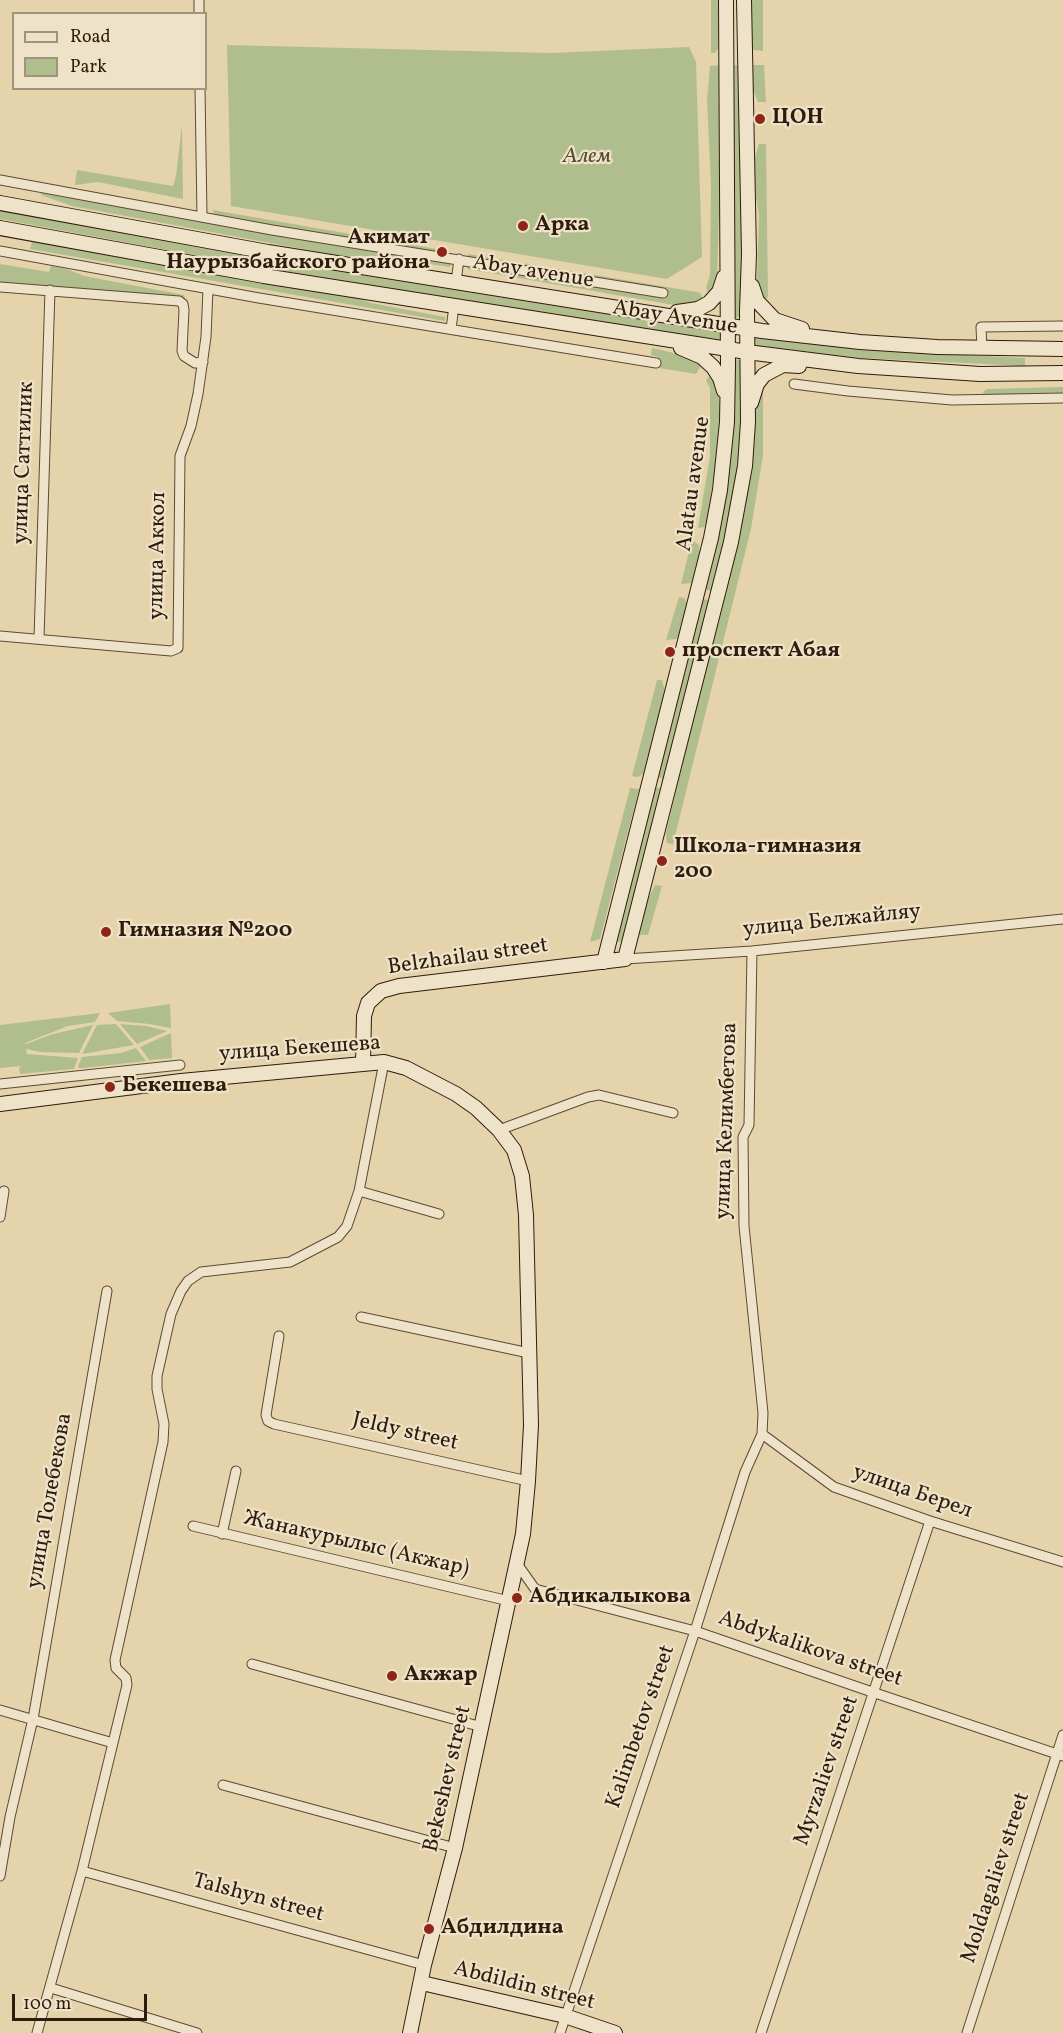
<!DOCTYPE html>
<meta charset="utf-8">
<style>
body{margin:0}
#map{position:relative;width:1063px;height:2033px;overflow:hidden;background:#e5d3ac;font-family:Vollkorn,serif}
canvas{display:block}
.legend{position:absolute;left:12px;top:12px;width:195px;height:78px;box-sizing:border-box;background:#eee2c9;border:2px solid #a2937d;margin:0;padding:8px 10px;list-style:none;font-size:18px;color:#2f1c0c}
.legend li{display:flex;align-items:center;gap:12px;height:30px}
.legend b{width:30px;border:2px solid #a2937d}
.scale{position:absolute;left:12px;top:1994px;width:135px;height:27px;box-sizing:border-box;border:3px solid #2f1c0c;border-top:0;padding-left:8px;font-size:18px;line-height:21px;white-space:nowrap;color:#2f1c0c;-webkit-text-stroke:4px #eee2c9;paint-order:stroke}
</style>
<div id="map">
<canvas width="1063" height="2033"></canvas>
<ul class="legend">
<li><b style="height:8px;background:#eee2c9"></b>Road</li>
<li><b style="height:16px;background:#b0be8d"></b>Park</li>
</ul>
<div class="scale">100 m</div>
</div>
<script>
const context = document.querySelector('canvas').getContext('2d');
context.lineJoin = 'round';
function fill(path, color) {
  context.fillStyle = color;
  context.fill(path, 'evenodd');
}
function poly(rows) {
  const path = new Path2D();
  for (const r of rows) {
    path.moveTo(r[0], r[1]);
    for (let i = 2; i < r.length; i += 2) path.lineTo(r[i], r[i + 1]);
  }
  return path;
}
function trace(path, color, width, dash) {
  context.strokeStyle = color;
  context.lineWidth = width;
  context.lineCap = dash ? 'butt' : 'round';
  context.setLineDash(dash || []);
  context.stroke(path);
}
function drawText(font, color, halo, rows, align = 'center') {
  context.font = font + ' Vollkorn,serif';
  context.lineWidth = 4.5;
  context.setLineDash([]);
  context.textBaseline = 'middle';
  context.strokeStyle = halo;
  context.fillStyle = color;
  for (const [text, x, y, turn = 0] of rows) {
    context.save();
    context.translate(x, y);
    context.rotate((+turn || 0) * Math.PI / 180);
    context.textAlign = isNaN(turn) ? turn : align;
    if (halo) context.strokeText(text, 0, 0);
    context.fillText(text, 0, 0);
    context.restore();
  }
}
const green = poly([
 [711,0,720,0,720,46,715,53,711,53],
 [751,0,763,0,763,51,754,50,750,44],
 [227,45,551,53,689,47,696,62,702,257,667,279,231,206],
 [720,65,723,183,719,215,717,282,709,294,706,288,710,275,711,185,707,100,710,66],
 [730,65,740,65,742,125,742,318,733,317],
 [750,65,764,65,766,102,758,102,750,82],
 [182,125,183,199,98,182,75,185,77,170,173,186,176,176],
 [759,144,766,144,768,297,763,301,759,293,757,281,759,215,753,181,753,164],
 [42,191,451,262,450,267,375,256,340,256,72,206,41,195],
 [213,210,436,249,436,253,219,217,214,214],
 [0,211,266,260,720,332,723,334,723,338,719,340,265,268,0,219],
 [32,242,334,290,371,303,445,317,445,321,30,249],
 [468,254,697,292,700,293,704,301,685,307,467,269,467,265,666,298,668,292,467,258],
 [0,264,49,272,51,266,64,268,84,276,184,295,185,298,0,282],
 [451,332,657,365,658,357,651,355,652,348,691,357,702,364,696,374,451,335],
 [755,337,860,350,1025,358,1025,366,859,358,754,345,752,339],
 [735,359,740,360,742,363,741,443,726,540,713,590,711,591,705,589,705,586,730,464,733,424,732,362],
 [710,375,718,387,720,411,715,471,707,518,704,527,698,528,710,456,710,388,706,380],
 [763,386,763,455,751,529,673,844,667,843,666,833,752,473,756,404],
 [1063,387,1063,393,996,395,984,394,983,392,987,389],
 [692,540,699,545,700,558,692,583,681,584],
 [679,597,684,598,687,603,682,627,677,639,666,640],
 [703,599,709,600,711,604,664,780,658,776,700,602],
 [657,680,662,680,667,699,647,766,643,774,638,777,632,776],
 [656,787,662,789,624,941,613,943,654,790],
 [630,788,639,789,600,939,590,942],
 [655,885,662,886,648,935,639,935,646,903],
 [170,1004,171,1028,149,1024,117,1021,108,1013],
 [100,1013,95,1022,68,1026,25,1043,26,1044,53,1034,93,1025,79,1053,40,1052,26,1049,27,1054,78,1058,74,1069,20,1074,19,1068,21,1066,0,1068,0,1025],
 [116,1024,134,1045,82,1054,97,1025],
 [120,1024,146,1026,167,1031,137,1044],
 [171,1033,172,1058,149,1060,140,1047],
 [136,1048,146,1061,84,1068,79,1068,78,1066,82,1057,121,1053]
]);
const minor = poly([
 [199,0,199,14],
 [200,88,202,217],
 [0,180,272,230,663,293],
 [0,251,259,298,656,363],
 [456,282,459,259],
 [0,287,179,301,183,304,184,310,182,351,184,356,195,363,203,362],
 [451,329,454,306],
 [982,348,981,327,1063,326],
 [794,384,848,391,952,400,1063,398],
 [0,636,171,651,178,648,180,456,191,426,198,394,206,337,208,289],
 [39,638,50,290],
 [625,959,752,951,1063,919],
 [0,1084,180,1065],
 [499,1130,588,1097,599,1095,673,1113],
 [359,1191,439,1214],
 [0,1217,4,1191],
 [361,1317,529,1353],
 [279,1336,266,1415,268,1421,274,1424,528,1481],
 [762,1434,834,1487,930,1521,1063,1562],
 [193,1526,509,1601],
 [222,1534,236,1471],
 [518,1565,535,1589,695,1631,875,1693,1063,1756],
 [252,1664,482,1727],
 [0,1710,113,1743],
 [223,1785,455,1848],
 [82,1871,424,1965],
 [0,1876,10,1817,33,1719,107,1291],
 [51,1988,197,2033],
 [37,2033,82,1871,127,1685,126,1678,116,1668,115,1660,163,1442,164,1424,157,1389,157,1376,171,1314,181,1291,188,1281,201,1272,290,1262,338,1237,347,1226,359,1191,384,1062],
 [560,2033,695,1631,745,1472,762,1434,763,1413,744,1226,743,1137,749,1125,752,951],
 [761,2033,930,1521],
 [967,2033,1063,1735]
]);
const secondary = poly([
 [0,203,268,252,762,331,860,342,937,347,1063,349],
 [0,228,264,276,747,352,858,366,980,374,1063,373],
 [752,286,757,301,775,320,802,329],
 [677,312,698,309,709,303,719,292,724,277],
 [681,348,702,357,713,367,720,378,724,391],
 [751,403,757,384,764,375,783,365,799,366],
 [604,962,711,538,720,490,727,422,728,366,726,0],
 [363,1064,364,1016,368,1003,381,991,399,986,625,959,731,542,745,466,748,422,747,311,749,254,744,0],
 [0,1104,181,1081,384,1062,406,1068,456,1094,476,1108,499,1130,514,1150,522,1176,526,1215,531,1425,528,1481,523,1534,455,1848,424,1965,410,2033],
 [422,1983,565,2016,615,2033]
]);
const markers = [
 [760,119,6,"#8f2418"],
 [523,226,6,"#8f2418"],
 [442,252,6,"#8f2418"],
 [670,652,6,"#8f2418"],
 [662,861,6,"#8f2418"],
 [106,932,6,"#8f2418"],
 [110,1087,6,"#8f2418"],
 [517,1598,6,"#8f2418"],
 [392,1676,6,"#8f2418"],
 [429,1929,6,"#8f2418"]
];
const poiNames = [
 ["ЦОН",772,119],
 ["Арка",535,226],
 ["Акимат",430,239,"right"],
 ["Наурызбайского района",430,264,"right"],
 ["проспект Абая",682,652],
 ["Школа-гимназия",674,848],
 ["200",674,873],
 ["Гимназия №200",118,932],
 ["Бекешева",122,1087],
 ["Абдикалыкова",529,1598],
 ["Акжар",404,1676],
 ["Абдилдина",441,1929]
];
const parkNames = [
 ["Алем",587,158]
];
const streetNames = [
 ["Abay avenue",533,273,9],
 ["Abay Avenue",675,319,9],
 ["улица Саттилик",25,463,-88],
 ["Alatau avenue",695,484,-82],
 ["улица Аккол",159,556,-89],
 ["улица Белжайляу",832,922,-6],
 ["Belzhailau street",468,958,-8],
 ["улица Бекешева",300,1050,-4],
 ["улица Келимбетова",728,1121,-88],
 ["Jeldy street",405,1433,13],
 ["улица Берел",912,1493,19],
 ["улица Толебекова",51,1501,-80],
 ["Жанакурылыс (Акжар)",356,1545,13],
 ["Abdykalikova street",810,1650,19],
 ["Kalimbetov street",642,1727,-71],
 ["Myrzaliev street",828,1771,-71],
 ["Bekeshev street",449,1779,-77],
 ["Moldagaliev street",997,1878,-72],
 ["Talshyn street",258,1899,15],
 ["Abdildin street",524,1987,14]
];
fill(green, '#b0be8d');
trace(minor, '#5c4a34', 11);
trace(secondary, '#2f1c0c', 16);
trace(minor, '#eee2c9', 9);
trace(secondary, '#eee2c9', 14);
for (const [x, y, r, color] of markers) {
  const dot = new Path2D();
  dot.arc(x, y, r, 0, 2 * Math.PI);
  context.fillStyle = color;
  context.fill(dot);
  trace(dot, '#eee2c9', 2);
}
drawText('bold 22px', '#2f1c0c', '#eee2c9', poiNames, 'left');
drawText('italic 22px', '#564d33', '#eee2c9', parkNames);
drawText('22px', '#2f1c0c', '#eee2c9', streetNames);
</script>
